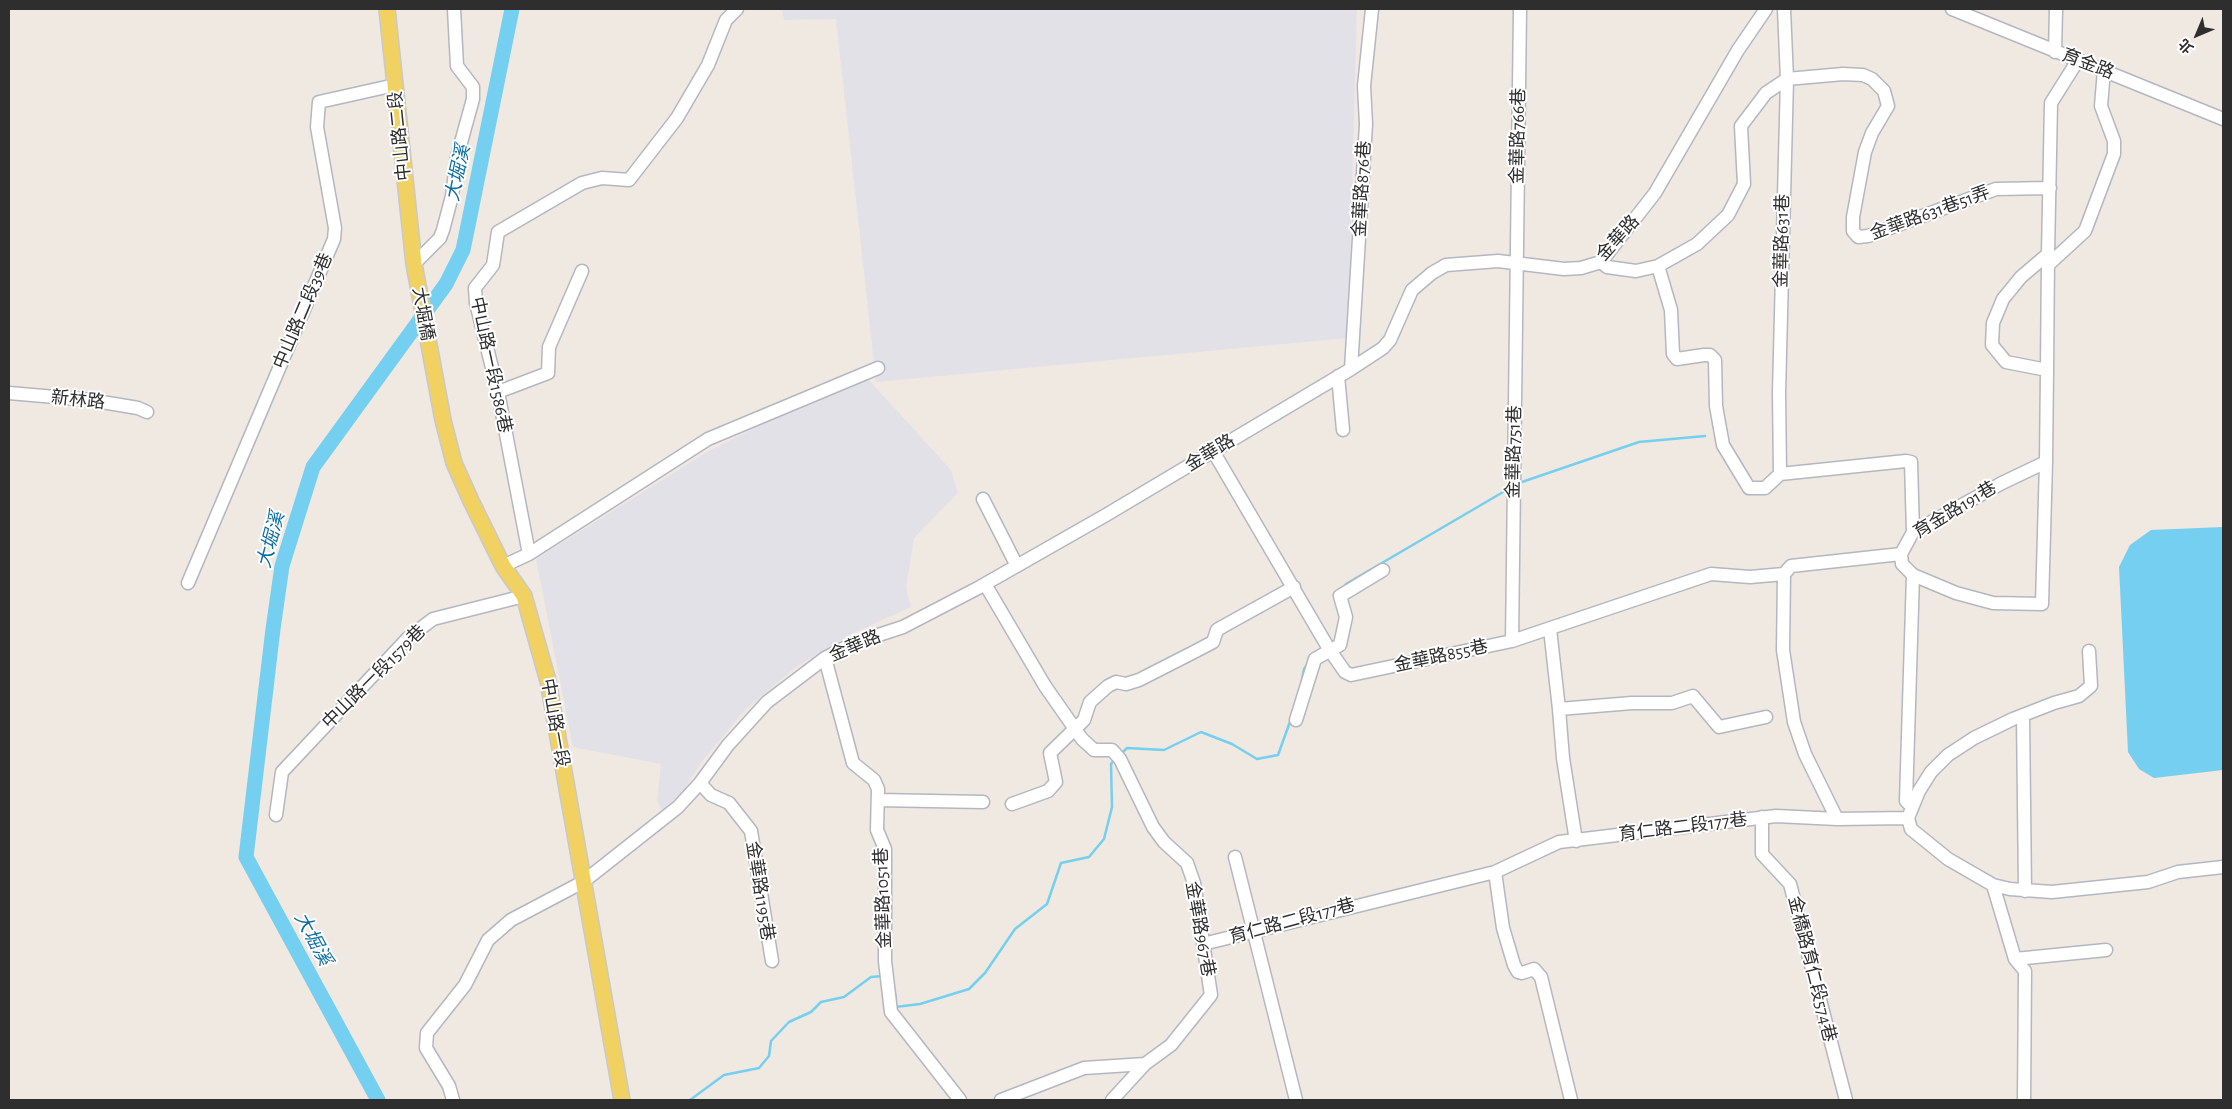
<!DOCTYPE html>
<meta charset="utf-8">
<style>
body{margin:0}
#map{position:relative;width:2232px;height:1109px;overflow:hidden;background:#efe9e1;font-family:"Alegreya Sans","Noto Sans TC",sans-serif}
canvas{display:block}
.frame{position:absolute;inset:0;border:10px solid #2e2e2e;pointer-events:none}
.north{position:absolute;left:2172px;top:10px;width:50px;height:50px;-webkit-text-stroke:4px #fff;paint-order:stroke;rotate:225deg;font-size:14px;font-weight:700;line-height:20px;text-align:center;color:#2e2e2e}
.north::after{content:'';display:block;margin:auto;width:18px;height:22px;background:#2e2e2e;clip-path:polygon(50% 0,100% 100%,50% 72%,0 100%)}
</style>
<div id="map">
<canvas width="2232" height="1109"></canvas>
<div class="frame"></div>
<div class="north">北</div>
</div>
<script>
const context = document.querySelector('canvas').getContext('2d');
context.lineJoin = 'round';
function fill(path, color) {
  context.fillStyle = color;
  context.fill(path, 'evenodd');
}
function poly(rows) {
  const path = new Path2D();
  for (const r of rows) {
    path.moveTo(r[0], r[1]);
    for (let i = 2; i < r.length; i += 2) path.lineTo(r[i], r[i + 1]);
  }
  return path;
}
function trace(path, color, width, dash) {
  context.strokeStyle = color;
  context.lineWidth = width;
  context.lineCap = dash ? 'butt' : 'round';
  context.setLineDash(dash || []);
  context.stroke(path);
}
function drawText(font, color, halo, rows, align = 'center') {
  context.font = font + ' "Alegreya Sans","Noto Sans TC",sans-serif';
  context.lineWidth = 4;
  context.setLineDash([]);
  context.textBaseline = 'middle';
  context.strokeStyle = halo;
  context.fillStyle = color;
  for (const [text, x, y, turn = 0] of rows) {
    context.save();
    context.translate(x, y);
    context.rotate((+turn || 0) * Math.PI / 180);
    context.textAlign = isNaN(turn) ? turn : align;
    if (halo) context.strokeText(text, 0, 0);
    context.fillText(text, 0, 0);
    context.restore();
  }
}
const industrial = poly([
 [782,9,1357,9,1348,338,876,382,836,19,784,20],
 [868,379,951,470,958,493,914,538,906,587,911,607,851,634,796,667,744,711,700,764,682,793,662,810,657,801,661,764,573,747,536,559,707,452,786,412]
]);
const water = poly([
 [2223,527,2223,770,2154,778,2139,769,2128,752,2119,567,2130,545,2151,530]
]);
const stream = poly([
 [1519,483,1639,442,1705,436],
 [1344,588,1346,584,1510,488],
 [1301,685,1304,669,1307,665],
 [1120,755,1127,748,1164,750,1201,732,1232,744,1257,759,1278,755,1291,719],
 [893,983,896,999],
 [895,1005,895,1007,920,1004,969,989,985,973,1015,929,1047,904,1061,863,1089,857,1104,839,1112,807,1111,764,1114,760],
 [690,1100,724,1075,759,1068,769,1056,771,1041,789,1022,811,1012,821,1002,844,997,871,977,883,976]
]);
const river = poly([
 [378,1100,246,857,273,629,282,566,313,467,446,284,463,250,512,9]
]);
const minor = poly([
 [1952,9,2223,119],
 [2055,52,2056,9],
 [1601,262,1607,267,1636,271,1658,266,1697,244,1728,215,1744,184,1741,126,1766,93,1787,79,1843,74,1863,75,1872,79,1884,91,1888,106,1872,133,1865,152,1853,217,1853,231,1858,237,1868,236,1996,189,2050,188],
 [414,264,440,238,443,230,452,196,457,157,473,99,473,87,457,66,454,9],
 [2049,264,2085,231,2114,154,2114,141,2101,106,2104,70],
 [1658,266,1671,310,1673,354,1677,359,1704,355,1710,355,1715,360,1716,406,1723,445,1749,488,1765,488,1780,474],
 [1351,369,1366,124,1364,86,1372,9],
 [2047,370,2048,257],
 [1338,376,1343,430],
 [498,392,548,373,549,347,582,271],
 [9,393,90,400,138,408,147,412],
 [1213,451,1329,649,1345,672,1351,675,1512,641,1711,574,1750,577,1784,574],
 [2046,462,2042,604,1993,603,1956,593,1913,575,1902,564,1901,554,1913,532,2002,483,2046,462,2047,370,2006,362,1992,345,1993,323,2003,299,2021,277,2048,254,2051,103,2078,60],
 [1780,474,1779,393,1787,79,1784,9],
 [1780,474,1906,461,1911,462,1913,532],
 [983,499,1017,566],
 [529,554,708,439,878,368],
 [503,566,529,554,498,392,476,303,475,288,493,265,498,232,582,183,602,178,629,180,677,118,708,65,726,20,737,9],
 [188,583,334,239,335,228,317,127,319,102,395,85],
 [985,584,1045,686,1082,739,1094,750,1112,750,1120,759,1153,827,1164,842,1187,863,1194,883,1211,995,1171,1045,1145,1064,1112,1100],
 [1550,629,1559,709],
 [1512,641,1520,9],
 [825,658,853,763,874,780,878,789,877,830,885,849,885,961,891,1012,960,1100],
 [2023,715,2025,891],
 [1296,720,1315,659,1340,645,1346,617,1340,596,1383,570],
 [700,783,711,795,729,803,751,831,772,961],
 [878,800,983,802],
 [1012,804,1048,791,1056,782,1050,753,1084,720,1090,702,1108,686,1116,682,1126,684,1139,680,1192,653,1213,642,1217,630,1222,627,1294,587],
 [1912,807,1906,801,1913,575],
 [276,815,282,772,408,638,433,619,524,596],
 [1762,817,1762,854,1790,884,1846,1100],
 [1908,818,1911,829,1948,859,1993,885,2010,889,2052,892,2148,882,2178,872,2223,867],
 [1837,819,1805,754,1794,722,1783,650,1784,574,1791,566,1901,554],
 [1576,841,1563,758,1559,709,1632,703,1672,703,1693,696,1719,727,1766,717],
 [1235,857,1296,1100],
 [1495,872,1503,928,1514,965,1518,972,1522,973,1534,969,1541,977,1571,1100],
 [1993,885,2015,959,2025,971,2024,1100],
 [1203,944,1495,872,1559,842,1776,816,1837,819,1908,818,1919,791,1931,772,1948,755,1974,738,2013,719,2054,703,2079,696,2091,686,2089,651],
 [2015,959,2106,950],
 [453,1100,449,1086,426,1048,427,1033,465,985,488,940,511,920,583,882,678,807,700,783,728,745,767,702,825,658,854,643,903,627,978,588,1106,515,1351,369,1383,348,1390,340,1412,290,1432,273,1446,265,1498,261,1564,269,1581,268,1601,262,1655,193,1738,50,1766,9],
 [1001,1100,1084,1068,1145,1064]
]);
const major = poly([
 [387,9,414,264,443,420,454,463,471,501,503,566,524,596,548,681,622,1100]
]);
const streetNames = [
 ["育金路",2088,64,21],
 ["中山路二段",400,136,-96],
 ["金華路766巷",1518,136,-89],
 ["金華路876巷",1362,189,-87],
 ["金華路631巷51弄",1930,213,-20],
 ["金華路",1618,238,-48],
 ["金華路631巷",1782,241,-89],
 ["中山路二段39巷",303,311,-67],
 ["大堀橋",423,314,80],
 ["中山路一段1586巷",491,365,78],
 ["新林路",78,400,6],
 ["金華路751巷",1514,452,-89],
 ["金華路",1210,453,-31],
 ["育金路191巷",1955,510,-31],
 ["金華路",855,646,-23],
 ["金華路855巷",1441,656,-12],
 ["中山路一段1579巷",374,677,-45],
 ["中山路一段",555,723,80],
 ["育仁路二段177巷",1683,827,-7],
 ["金華路1195巷",760,891,81],
 ["金華路1051巷",883,898,-92],
 ["育仁路二段177巷",1292,921,-15],
 ["金華路967巷",1200,929,80],
 ["金橋路育仁段574巷",1812,969,76]
];
const waterNames = [
 ["大堀溪",458,173,-78],
 ["大堀溪",271,540,-75],
 ["大堀溪",313,939,62]
];
fill(industrial, '#e3e1e8');
fill(water, '#75cff0');
trace(stream, '#75cff0', 2.5);
trace(river, '#75cff0', 15);
trace(minor, '#b4b7c1', 15);
trace(major, '#c9c9c9', 18);
trace(minor, '#fff', 12);
trace(major, '#f2d163', 15);
drawText('18px', '#2e2e2e', '#fff', streetNames);
drawText('italic 19px', '#0d6fa3', '#fff', waterNames);
</script>
